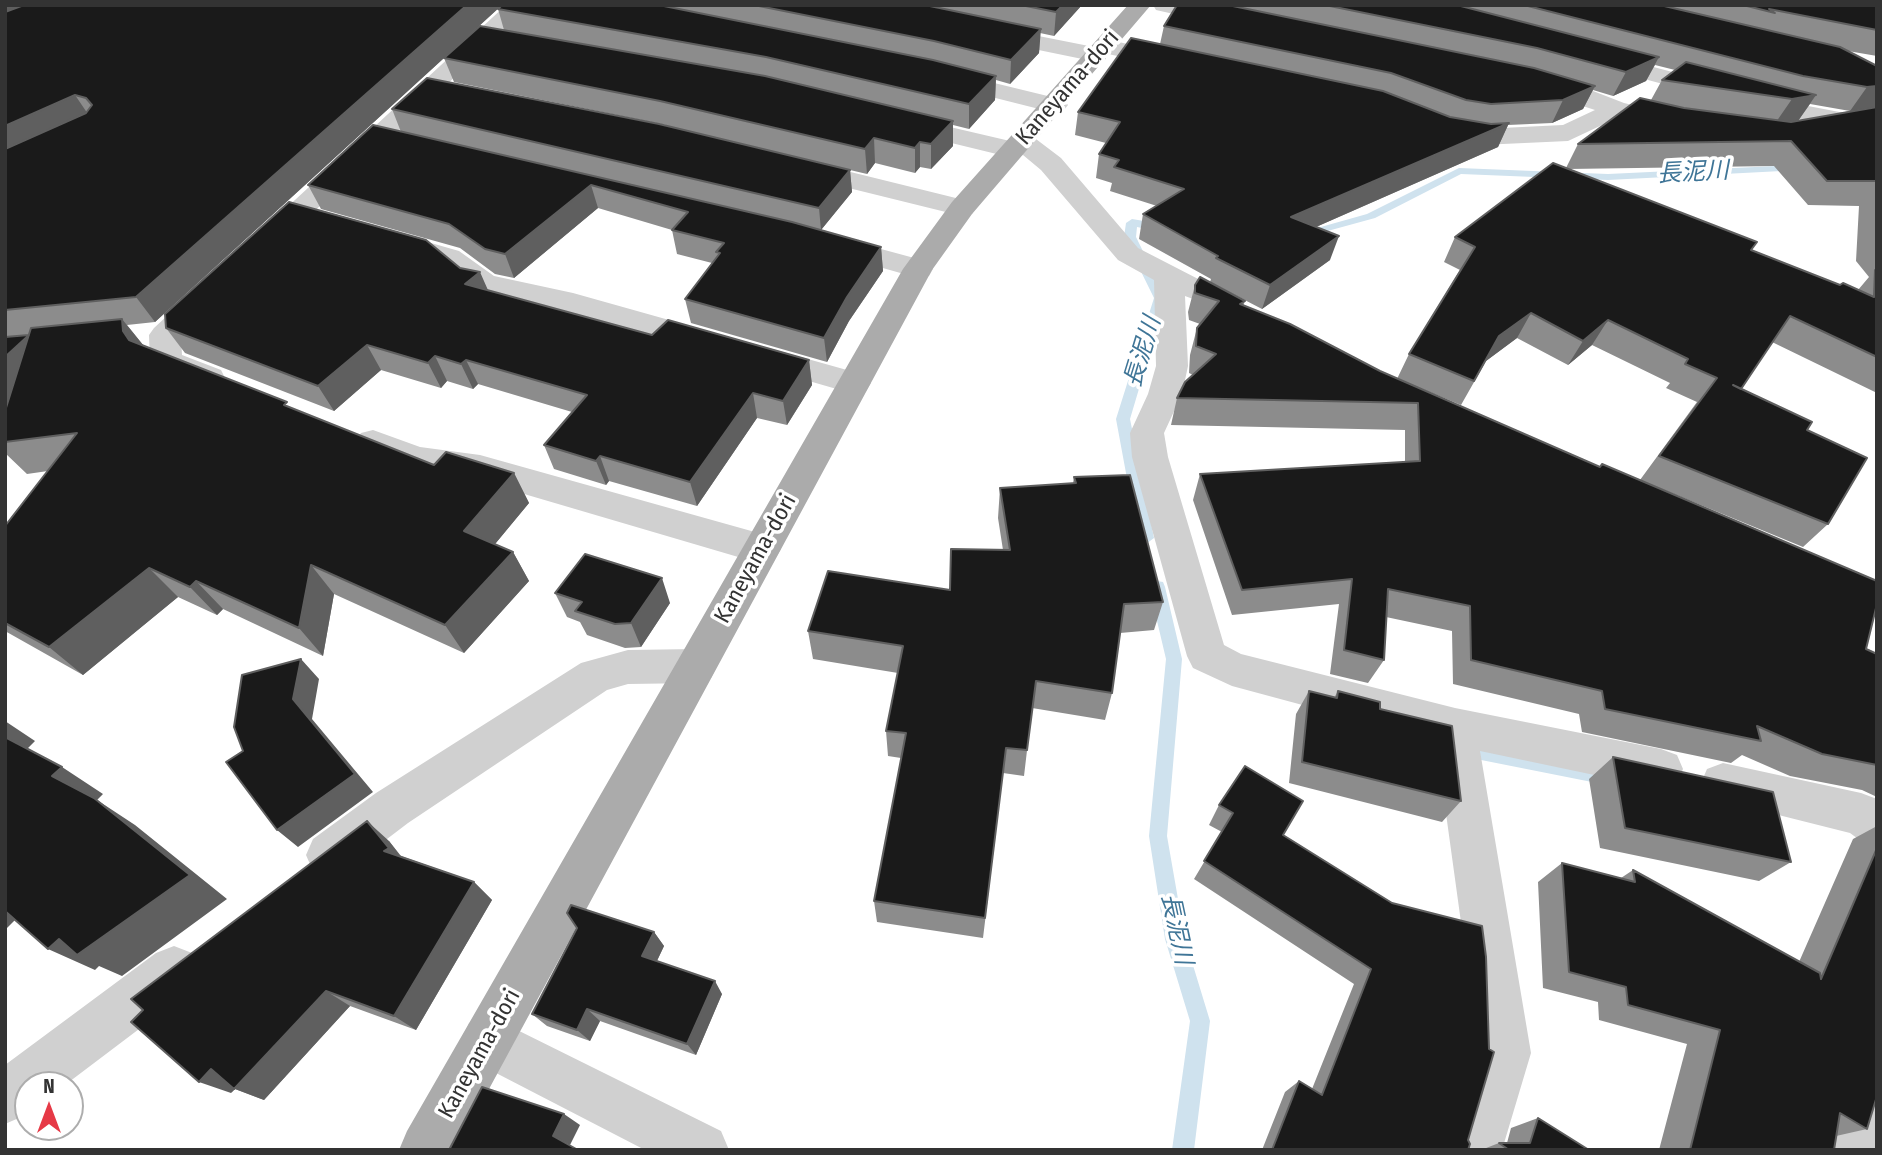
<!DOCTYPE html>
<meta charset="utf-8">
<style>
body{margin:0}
#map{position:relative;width:1882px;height:1155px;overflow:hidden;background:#fff;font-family:"Fira Sans Condensed",sans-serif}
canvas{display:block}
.frame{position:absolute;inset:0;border:7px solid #333;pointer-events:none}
.north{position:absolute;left:14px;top:1071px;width:70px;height:70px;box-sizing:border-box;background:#fff;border:2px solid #adadad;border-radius:50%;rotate:0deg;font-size:19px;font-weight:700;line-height:28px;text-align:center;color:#333}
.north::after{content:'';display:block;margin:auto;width:24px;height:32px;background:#e63946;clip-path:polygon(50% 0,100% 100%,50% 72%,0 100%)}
</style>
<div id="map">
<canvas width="1882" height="1155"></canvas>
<div class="frame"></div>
<div class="north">N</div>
</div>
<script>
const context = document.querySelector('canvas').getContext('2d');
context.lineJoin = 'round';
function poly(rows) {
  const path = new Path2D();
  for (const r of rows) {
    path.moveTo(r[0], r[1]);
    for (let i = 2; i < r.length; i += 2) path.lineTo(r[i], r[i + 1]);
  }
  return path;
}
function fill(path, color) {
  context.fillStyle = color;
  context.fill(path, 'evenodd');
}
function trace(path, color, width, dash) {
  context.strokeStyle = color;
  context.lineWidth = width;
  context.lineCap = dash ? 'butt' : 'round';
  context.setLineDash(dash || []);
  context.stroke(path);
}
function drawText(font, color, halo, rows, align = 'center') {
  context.font = font + ' "Fira Sans Condensed","Noto Sans JP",sans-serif';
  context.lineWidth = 7;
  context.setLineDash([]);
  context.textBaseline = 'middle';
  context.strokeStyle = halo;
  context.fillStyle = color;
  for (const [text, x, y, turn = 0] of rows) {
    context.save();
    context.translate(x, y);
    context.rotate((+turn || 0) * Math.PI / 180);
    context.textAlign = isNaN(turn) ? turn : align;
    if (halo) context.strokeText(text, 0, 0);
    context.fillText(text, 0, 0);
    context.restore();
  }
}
const stream = poly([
 [1797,165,1801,166,1801,170,1608,180,1461,174,1375,218,1302,238,1296,234,1367,214,1459,168,1608,174,1797,165],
 [1132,219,1162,224,1168,228,1162,232,1137,227,1136,237,1166,298,1130,419,1154,538,1146,544,1138,538,1116,419,1154,298,1124,237,1126,223,1132,219],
 [1157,581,1163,582,1165,587,1182,659,1167,836,1185,939,1210,1021,1194,1150,1172,1150,1190,1021,1165,939,1149,836,1166,659,1149,587,1151,582,1157,581],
 [1461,740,1607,769,1613,771,1616,777,1613,783,1607,785,1461,756,1455,754,1452,748,1455,742,1461,740]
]);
const minor = poly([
 [506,5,530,5,276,248,266,251,256,248,251,242,256,236,506,5],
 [1153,5,1196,5,1235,14,1238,19,1235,24,1227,26,1156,10,1153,5],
 [988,26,1094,47,1097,41,1105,39,1182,56,1186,61,1182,66,1174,68,1108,54,1105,60,1097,62,980,38,976,33,980,28,988,26],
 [1600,53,1787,102,1850,114,1877,109,1877,125,1850,130,1775,114,1592,65,1588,60,1592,55,1600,53],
 [945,71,1064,100,1068,105,1064,110,1055,113,936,83,933,78,936,73,945,71],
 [1540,77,1593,91,1624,103,1682,117,1686,122,1682,127,1673,130,1619,117,1568,141,1481,145,1444,138,1440,132,1444,126,1453,124,1481,129,1563,125,1595,110,1531,89,1528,84,1531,79,1540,77],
 [903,116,1010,141,1014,136,1023,134,1032,136,1061,158,1138,248,1204,282,1208,289,1204,296,1193,299,1185,296,1188,366,1182,394,1164,433,1168,457,1224,645,1241,654,1455,708,1661,749,1677,755,1683,769,1677,783,1661,789,1480,751,1531,1053,1502,1150,1448,1150,1479,1053,1436,741,1232,686,1193,668,1187,656,1132,457,1130,433,1148,394,1156,366,1154,280,1118,260,1041,170,1023,155,1013,158,894,129,890,124,894,119,903,116],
 [802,160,972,202,976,208,972,214,962,216,792,174,789,168,792,162,802,160],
 [396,233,459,251,494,276,573,293,854,372,866,375,871,383,866,391,854,394,559,309,473,291,439,263,386,248,381,242,386,236,396,233],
 [833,236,929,262,933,269,929,276,918,278,823,251,818,245,823,239,833,236],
 [206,287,217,290,221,297,181,338,182,355,221,370,225,378,221,386,209,389,155,369,150,361,149,335,154,328,195,290,206,287],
 [373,430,420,447,480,455,762,534,775,539,781,549,775,559,762,564,480,481,416,472,361,451,356,442,361,433,373,430],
 [697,649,711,654,717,666,711,678,697,683,628,684,607,690,408,823,345,871,329,877,313,871,306,855,313,839,376,793,581,663,628,650,697,649],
 [1723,763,1861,793,1877,799,1877,847,1861,841,1850,833,1707,797,1701,783,1707,769,1723,763],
 [174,946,192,953,199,971,192,989,65,1085,28,1085,28,1114,5,1124,5,1065,156,953,174,946],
 [487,1015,721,1131,729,1150,645,1150,469,1059,461,1041,469,1023,487,1015],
 [1877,1068,1877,1150,1825,1150,1837,1110,1858,1075,1877,1068]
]);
const major = poly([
 [1128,5,1151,5,972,214,932,270,456,1150,399,1150,407,1131,903,269,952,202,1128,5]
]);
const wall = poly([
 [5,5,1082,5,1054,36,1040,33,1039,53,1010,84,996,80,995,100,969,129,953,125,953,146,931,169,920,167,915,173,875,163,867,174,850,170,852,192,821,230,881,247,883,271,849,321,827,362,691,323,685,299,712,263,677,254,672,230,598,208,514,278,495,274,460,248,321,209,308,185,401,132,392,109,666,125,454,82,444,58,504,30,498,9,501,6,155,322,127,325,144,346,291,408,434,465,514,473,529,503,495,544,513,552,529,581,464,653,334,594,323,656,223,609,217,615,178,597,83,675,5,631,5,526,48,471,27,474,5,453,5,411,8,402,5,405],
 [1177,5,1877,5,1877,56,1848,51,1877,66,1877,393,1772,342,1741,389,1807,430,1828,524,1803,547,1640,480,1697,402,1666,388,1670,383,1592,345,1568,365,1517,338,1486,361,1461,405,1403,381,1877,654,1877,797,1862,790,1790,776,1742,755,1731,763,1582,732,1579,714,1453,684,1452,631,1386,617,1384,660,1368,683,1330,674,1339,604,1232,615,1193,500,1200,474,1405,462,1405,430,1171,425,1177,398,1193,375,1189,373,1190,355,1197,328,1200,324,1189,320,1188,312,1195,285,1245,301,1243,306,1397,379,1409,354,1460,270,1444,262,1455,237,1566,168,1578,144,1651,100,1662,80,1675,70,1655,65,1646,81,1613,96,1593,90,1583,109,1552,123,1508,125,1498,147,1316,227,1330,260,1262,309,1210,282,1211,279,1139,239,1143,214,1157,206,1110,191,1112,183,1096,178,1099,154,1106,143,1075,135,1078,112,1160,44,1164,26],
 [1810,104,1850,111,1798,121],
 [1774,166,1808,205,1859,206,1856,261,1869,277,1858,290,1840,285,1752,250,1568,169],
 [488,291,652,335,809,360,812,385,787,425,757,418,697,506,609,481,606,485,554,469,544,445,572,412,478,384,473,389,447,381,441,388,381,370,334,411,185,353,166,328],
 [1074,477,1163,602,1154,630,1120,633,1112,693,1105,720,1032,708,1024,776,1003,773,983,938,877,922,874,901,901,758,888,756,886,731,898,673,813,659,808,631,950,590,1003,550,998,518,1000,488,1073,483],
 [555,593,670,603,641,647,625,648,587,635,580,622,567,617],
 [1309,691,1334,698,1338,691,1380,709,1461,801,1442,822,1289,783,1296,714],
 [1613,757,1791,862,1759,881,1600,848,1589,779],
 [1219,805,1283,835,1392,903,1468,1140,1468,1150,1262,1150,1285,1092,1299,1081,1312,1089,1354,984,1194,879,1222,832,1209,825],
 [1877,826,1877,1096,1867,1129,1836,1136,1834,1150,1659,1150,1687,1044,1599,1020,1598,1002,1543,988,1538,882,1562,863,1621,878,1633,870,1799,962,1853,839],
 [389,841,401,856,474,882,492,900,416,1030,350,1006,264,1100,235,1089,231,1093],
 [654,932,664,946,657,961,722,994,696,1055,600,1021,590,1041,547,1026,532,1014],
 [1538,1118,1589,1150,1481,1150,1499,1143,1507,1143,1511,1128]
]);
const shadedWall = poly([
 [5,5,47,5,5,23],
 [467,5,502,5,155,322,136,297],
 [1063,5,1082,5,1054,36,1056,12],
 [1041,29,1039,53,1010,84,1011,60],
 [1659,57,1646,81,1613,96,1626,72],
 [996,76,995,100,969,129,969,104],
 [1595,86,1583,109,1552,123,1563,100],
 [1877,86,1877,107,1850,111,1867,87],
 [75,95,92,120,5,160,5,126],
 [1816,95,1798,121,1774,125,1792,99],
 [953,121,953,146,931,169,931,144],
 [1509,123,1498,147,1284,241,1291,217],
 [874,138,875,163,867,174,865,149],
 [920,142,920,167,915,173,915,148],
 [850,170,852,192,821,230,819,208],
 [591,185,598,208,514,278,505,254],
 [1339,236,1330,260,1262,309,1270,285],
 [881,247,883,271,849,321,827,362,824,338,847,297],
 [480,272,491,297,465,284],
 [1531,313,1517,338,1486,361,1499,336],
 [122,319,147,350,129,340,123,331],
 [1608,320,1592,345,1568,365,1583,341],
 [29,335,52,360,5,405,5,357],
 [367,345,381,370,334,411,318,386],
 [435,356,447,381,441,388,428,363],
 [466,360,478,384,473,389,461,364],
 [809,360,812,385,787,425,783,401],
 [753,393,757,418,697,506,690,482],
 [600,456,609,481,606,485,596,461],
 [514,473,529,503,481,561,464,531],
 [513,552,529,581,464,653,445,625],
 [311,565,334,594,323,656,299,628],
 [149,568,178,597,83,675,49,647],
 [662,578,670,603,641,647,631,623],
 [196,581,223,609,217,615,190,587],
 [301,659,319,679,312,719,373,792,298,847,277,830,293,699],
 [5,721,35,741,23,753,5,741],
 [62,767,103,794,97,800,135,825,227,899,122,976,99,966,95,970,48,949,52,776],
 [367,821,389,841,409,867,384,851],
 [474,882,492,900,416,1030,394,1016],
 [5,899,26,909,5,930],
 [654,932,664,946,653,969,642,956],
 [715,981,722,994,696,1055,687,1044],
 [326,991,350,1006,264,1100,235,1089,231,1093,199,1082,211,1069],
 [587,1009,600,1021,590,1041,577,1030],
 [564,1114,580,1125,570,1145,553,1136]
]);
const building = poly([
 [24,5,467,5,136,297,5,310,5,149,86,113,92,105,86,98,75,95,5,126,5,12,24,5],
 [502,5,659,5,933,60,996,76,969,104,766,57,498,9,502,5],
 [754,5,925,5,1041,29,1011,60,934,41,754,5],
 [1021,5,1063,5,1056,12,1021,5],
 [1177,5,1228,5,1534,68,1595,86,1563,100,1491,104,1466,100,1391,73,1164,26,1177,5],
 [1325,5,1457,5,1659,57,1626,72,1537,48,1325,5],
 [1524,5,1660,5,1840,47,1877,66,1877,86,1867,87,1803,76,1524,5],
 [1743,5,1877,5,1877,30,1769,9,1775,13,1743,5],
 [480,26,765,76,953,121,931,144,920,142,915,148,874,138,865,149,660,101,444,58,480,26],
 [1131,38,1383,91,1450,117,1491,124,1509,123,1291,217,1339,236,1270,285,1216,258,1218,256,1143,214,1184,189,1114,167,1119,160,1099,154,1120,122,1078,112,1131,38],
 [1686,62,1816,95,1792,99,1662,80,1686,62],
 [427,78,659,124,850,170,819,208,392,109,427,78],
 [1640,98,1684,108,1791,122,1877,107,1877,181,1827,181,1791,141,1578,144,1640,98],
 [373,125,792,222,881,247,847,297,824,338,685,299,720,253,716,252,724,243,672,230,688,212,591,185,505,254,485,249,449,224,308,185,373,125],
 [1553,163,1757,242,1751,250,1840,285,1843,283,1874,297,1875,270,1877,270,1877,357,1790,316,1741,389,1733,385,1812,422,1807,430,1867,458,1828,524,1659,456,1717,378,1685,364,1688,359,1608,320,1583,341,1531,313,1499,336,1474,381,1409,354,1475,247,1455,237,1553,163],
 [289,202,426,240,460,268,480,272,465,284,652,335,668,320,809,360,783,401,753,393,690,482,600,456,596,461,544,445,587,395,466,360,461,364,435,356,428,363,367,345,318,386,166,328,165,314,289,202],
 [1200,277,1245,301,1240,304,1290,324,1380,371,1600,467,1602,464,1877,581,1877,604,1866,649,1877,654,1877,765,1822,754,1757,726,1761,741,1605,709,1602,691,1471,660,1470,606,1388,589,1384,660,1344,650,1352,579,1242,590,1200,474,1420,461,1418,403,1177,398,1185,382,1216,354,1196,346,1197,328,1219,301,1195,293,1195,285,1200,277],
 [122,319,123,331,129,340,287,402,284,405,434,465,446,452,514,473,464,531,513,552,445,625,311,565,299,628,196,581,190,587,149,568,49,647,5,623,5,526,77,433,5,442,5,411,31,328,122,319],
 [29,335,5,357,5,337,29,335],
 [1130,475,1163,602,1124,604,1112,693,1036,681,1027,750,1006,748,985,918,874,901,906,733,886,731,903,646,808,631,828,571,950,590,951,549,1010,550,1000,488,1076,483,1074,477,1130,475],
 [585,554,662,578,631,623,615,624,575,611,582,602,555,593,585,554],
 [301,659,293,699,355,774,277,830,226,762,243,751,234,727,242,675,301,659],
 [1309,691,1337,698,1338,691,1380,702,1380,709,1452,726,1461,801,1302,762,1309,691],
 [5,737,62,767,52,776,94,798,190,875,77,955,59,939,48,949,5,911,5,737],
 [1613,757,1773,792,1791,862,1625,828,1613,757],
 [1245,766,1303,801,1283,835,1392,903,1482,926,1486,957,1489,1049,1494,1052,1468,1140,1470,1144,1468,1150,1272,1150,1299,1081,1322,1095,1371,969,1204,861,1233,813,1219,805,1245,766],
 [367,821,389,848,384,851,474,882,394,1016,326,991,234,1089,211,1069,199,1082,131,1022,143,1010,131,999,367,821],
 [1877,848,1877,1096,1867,1129,1840,1113,1834,1150,1690,1150,1720,1030,1628,1005,1626,987,1569,972,1562,863,1635,882,1633,870,1820,973,1821,979,1877,848],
 [571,905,654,932,642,956,715,981,687,1044,587,1009,577,1030,532,1014,577,928,567,913,571,905],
 [482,1087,564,1114,553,1136,578,1150,449,1150,482,1087],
 [1538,1118,1589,1150,1509,1150,1499,1143,1530,1143,1538,1118]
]);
const streetNames = [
 ["Kaneyama-dori",1068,88,-49],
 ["Kaneyama-dori",756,559,-61],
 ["Kaneyama-dori",480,1054,-61]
];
const waterNames = [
 ["長泥川",1693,173,-3],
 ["長泥川",1143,352,-73],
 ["長泥川",1176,929,78]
];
fill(stream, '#cfe2ee');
fill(minor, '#d0d0d0');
fill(major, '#ababab');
fill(wall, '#8c8c8c');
fill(shadedWall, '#5f5f5f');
fill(building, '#1a1a1a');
trace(building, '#5f5f5f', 2);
drawText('23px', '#333', '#fff', streetNames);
drawText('italic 24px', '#3f7597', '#fff', waterNames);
</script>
